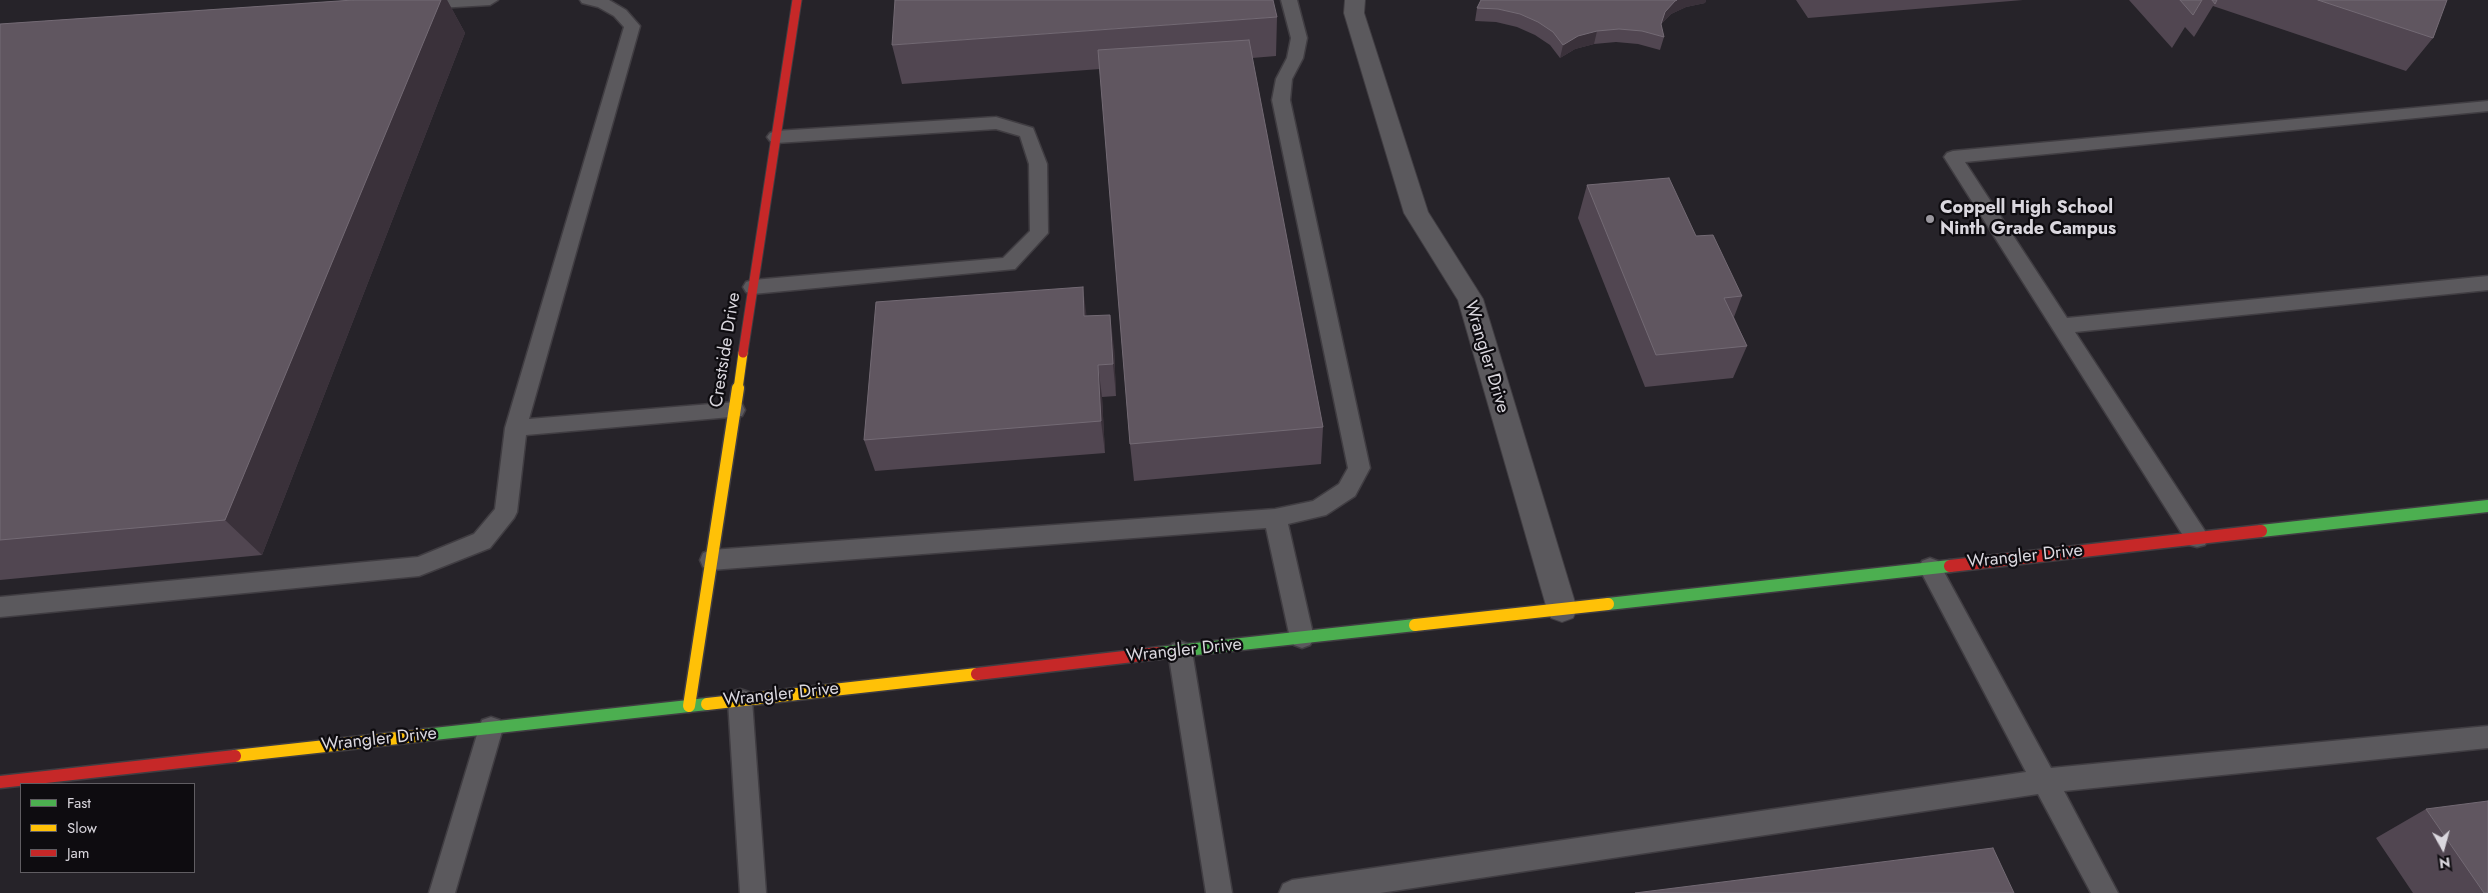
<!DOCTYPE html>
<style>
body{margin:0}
#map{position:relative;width:2488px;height:893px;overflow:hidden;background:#262329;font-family:Jost,sans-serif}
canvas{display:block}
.legend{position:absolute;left:20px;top:783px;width:175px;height:90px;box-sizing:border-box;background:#0e0c10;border:1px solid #605d62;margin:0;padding:6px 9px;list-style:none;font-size:15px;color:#dad7de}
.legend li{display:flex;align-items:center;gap:10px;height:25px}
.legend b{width:25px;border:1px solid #605d62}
.north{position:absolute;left:2418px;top:823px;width:50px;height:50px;-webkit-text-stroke:4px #0e0c10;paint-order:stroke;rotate:173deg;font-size:14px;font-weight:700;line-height:20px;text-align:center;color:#dad7de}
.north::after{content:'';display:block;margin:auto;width:18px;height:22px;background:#dad7de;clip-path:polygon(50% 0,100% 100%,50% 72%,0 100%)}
</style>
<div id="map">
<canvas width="2488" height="893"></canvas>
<ul class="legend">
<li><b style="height:6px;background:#4caf50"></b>Fast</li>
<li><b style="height:6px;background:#ffc107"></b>Slow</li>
<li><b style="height:6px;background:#c62828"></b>Jam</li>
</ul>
<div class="north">N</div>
</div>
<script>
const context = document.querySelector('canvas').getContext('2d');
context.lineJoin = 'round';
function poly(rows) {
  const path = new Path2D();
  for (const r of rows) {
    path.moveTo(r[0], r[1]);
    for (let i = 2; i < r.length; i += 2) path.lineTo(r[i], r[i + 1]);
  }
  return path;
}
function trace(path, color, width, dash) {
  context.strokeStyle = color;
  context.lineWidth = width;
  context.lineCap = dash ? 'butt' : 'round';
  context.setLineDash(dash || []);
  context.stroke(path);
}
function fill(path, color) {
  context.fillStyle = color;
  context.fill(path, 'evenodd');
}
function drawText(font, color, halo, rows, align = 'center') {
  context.font = font + ' Jost,sans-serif';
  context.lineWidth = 4.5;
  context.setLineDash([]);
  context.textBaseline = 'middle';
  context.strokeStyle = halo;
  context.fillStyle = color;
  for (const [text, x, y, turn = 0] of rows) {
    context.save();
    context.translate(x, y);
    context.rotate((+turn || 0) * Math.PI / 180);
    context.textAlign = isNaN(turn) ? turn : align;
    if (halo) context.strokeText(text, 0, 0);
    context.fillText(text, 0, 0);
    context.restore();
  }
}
const lane = poly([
 [418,0,498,0,490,5,421,9,413,4,418,0],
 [580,0,609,0,626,10,640,26,529,419,735,402,742,404,745,410,742,416,526,435,517,512,514,518,490,548,419,576,0,617,0,597,418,557,474,534,495,509,505,428,624,27,614,16,598,7,582,3,580,0],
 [1281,0,1297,0,1307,38,1303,58,1292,79,1290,100,1370,468,1355,496,1326,515,1288,524,1314,638,1310,645,1302,648,1294,645,1290,638,1266,528,711,570,703,567,700,560,703,553,711,550,1275,509,1313,501,1339,484,1348,468,1272,100,1276,79,1287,58,1291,38,1281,0],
 [2488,101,2488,111,1965,162,2067,318,2488,276,2488,290,2075,332,2205,531,2208,538,2205,545,2197,547,2189,545,1944,157,1947,153,1953,151,2488,101],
 [996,117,1033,128,1047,164,1048,233,1015,269,753,294,746,292,743,287,746,282,753,280,1003,258,1030,231,1029,164,1020,136,996,129,776,143,770,141,767,137,770,133,776,131,996,117],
 [1930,558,1938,561,2051,768,2488,726,2488,748,2064,791,2118,893,2091,893,2038,794,1380,893,1279,893,1283,884,1292,880,2026,772,1919,568,1922,561,1930,558],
 [1180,641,1188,644,1192,651,1232,893,1206,893,1168,651,1172,644,1180,641],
 [740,689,749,692,752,700,766,893,740,893,728,700,731,692,740,689],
 [491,717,500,720,503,728,455,893,429,893,479,728,482,720,491,717]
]);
const street = poly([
 [1345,0,1365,0,1364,13,1428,212,1483,299,1577,609,1573,618,1562,622,1551,618,1547,609,1458,300,1404,213,1344,13,1345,0]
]);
const fast = poly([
 [2261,531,2488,506],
 [1608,604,1950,566],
 [1159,653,1415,625],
 [425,735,707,704]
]);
const slowFar1 = poly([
 [738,389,743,353]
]);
const slow = poly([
 [1415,625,1608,604],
 [707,704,977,674],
 [689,706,738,388],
 [235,756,425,735]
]);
const jamFar1 = poly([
 [743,353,797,0]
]);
const jam = poly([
 [1950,566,2261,531],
 [977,674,1159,653],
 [0,782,235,756]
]);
const wall = poly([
 [353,0,447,0,465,33,262,555,0,580,0,24],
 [1481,0,1706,0,1705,3,1686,7,1671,14,1661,24,1664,37,1660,50,1638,44,1616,42,1594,44,1575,49,1560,58,1550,45,1535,35,1517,27,1496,22,1475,21,1477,8],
 [1796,0,2023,0,1808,18],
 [2129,0,2447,0,2433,38,2406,71,2213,6,2194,37,2185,27,2172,48],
 [1277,17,1276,56,1252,58,1323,427,1321,464,1134,481,1130,444,1100,69,902,84,892,45],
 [1587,185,1696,236,1742,296,1734,317,1747,346,1733,378,1645,387,1578,218],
 [1087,316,1114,347,1116,396,1102,397,1105,453,875,471,864,440],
 [2426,809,2488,893,2413,893,2376,838]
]);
const shadedWall = poly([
 [441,0,447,0,465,33,262,555,225,520],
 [1677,0,1706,0,1705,3,1686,7,1671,14,1661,24,1657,37,1665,12,1675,1],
 [1597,31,1594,44,1575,49,1560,58,1563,45,1578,36],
 [1083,287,1087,319,1084,316],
 [1110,315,1114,347,1116,396,1113,364],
 [1098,365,1102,397,1105,453,1101,421]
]);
const building = poly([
 [353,0,441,0,225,520,0,540,0,24,353,0],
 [895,0,1273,0,1277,17,892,45,895,0],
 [1481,0,1677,0,1675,1,1665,12,1661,24,1664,37,1642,31,1619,29,1597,31,1578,36,1563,45,1553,32,1538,22,1520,14,1498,9,1477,8,1481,0],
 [2180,0,2202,0,2193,15,2180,0],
 [2212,0,2217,0,2215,4,2212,0],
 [2318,0,2447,0,2433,38,2318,0],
 [1249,40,1323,427,1130,444,1098,50,1249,40],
 [1669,178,1696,236,1713,235,1742,296,1724,298,1747,346,1656,355,1587,185,1669,178],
 [1083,287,1084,316,1110,315,1113,364,1098,365,1101,421,864,440,876,302,1083,287],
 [2488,801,2488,893,2484,893,2426,809,2488,801],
 [1993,848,2014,893,1635,893,1993,848]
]);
const markers = [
 [1930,219,5,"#9b989f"]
];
const poiNames = [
 ["Coppell High School",1940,209],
 ["Ninth Grade Campus",1940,230]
];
const streetNames = [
 ["Crestside Drive",726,350,-81],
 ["Wrangler Drive",1486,357,73],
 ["Wrangler Drive",2025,557,-6],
 ["Wrangler Drive",1184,651,-6],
 ["Wrangler Drive",781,695,-6],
 ["Wrangler Drive",379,740,-6]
];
trace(lane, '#403d42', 3);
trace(street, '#403d42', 2);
trace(fast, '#403d42', 15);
trace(slowFar1, '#403d42', 11);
trace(slow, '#403d42', 15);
trace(jamFar1, '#403d42', 11);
trace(jam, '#403d42', 15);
fill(lane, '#5b595d');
fill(street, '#5b595d');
trace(fast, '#4caf50', 12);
trace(slowFar1, '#ffc107', 9);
trace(slow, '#ffc107', 12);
trace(jamFar1, '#c62828', 9);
trace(jam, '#c62828', 12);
fill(wall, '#514651');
fill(shadedWall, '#3a313a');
fill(building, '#605660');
trace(building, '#736a74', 1);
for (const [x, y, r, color] of markers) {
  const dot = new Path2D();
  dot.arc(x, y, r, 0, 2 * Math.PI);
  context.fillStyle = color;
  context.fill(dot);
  trace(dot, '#0e0c10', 2);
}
drawText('bold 18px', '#dad7de', '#0e0c10', poiNames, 'left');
drawText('18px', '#dad7de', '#0e0c10', streetNames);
</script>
